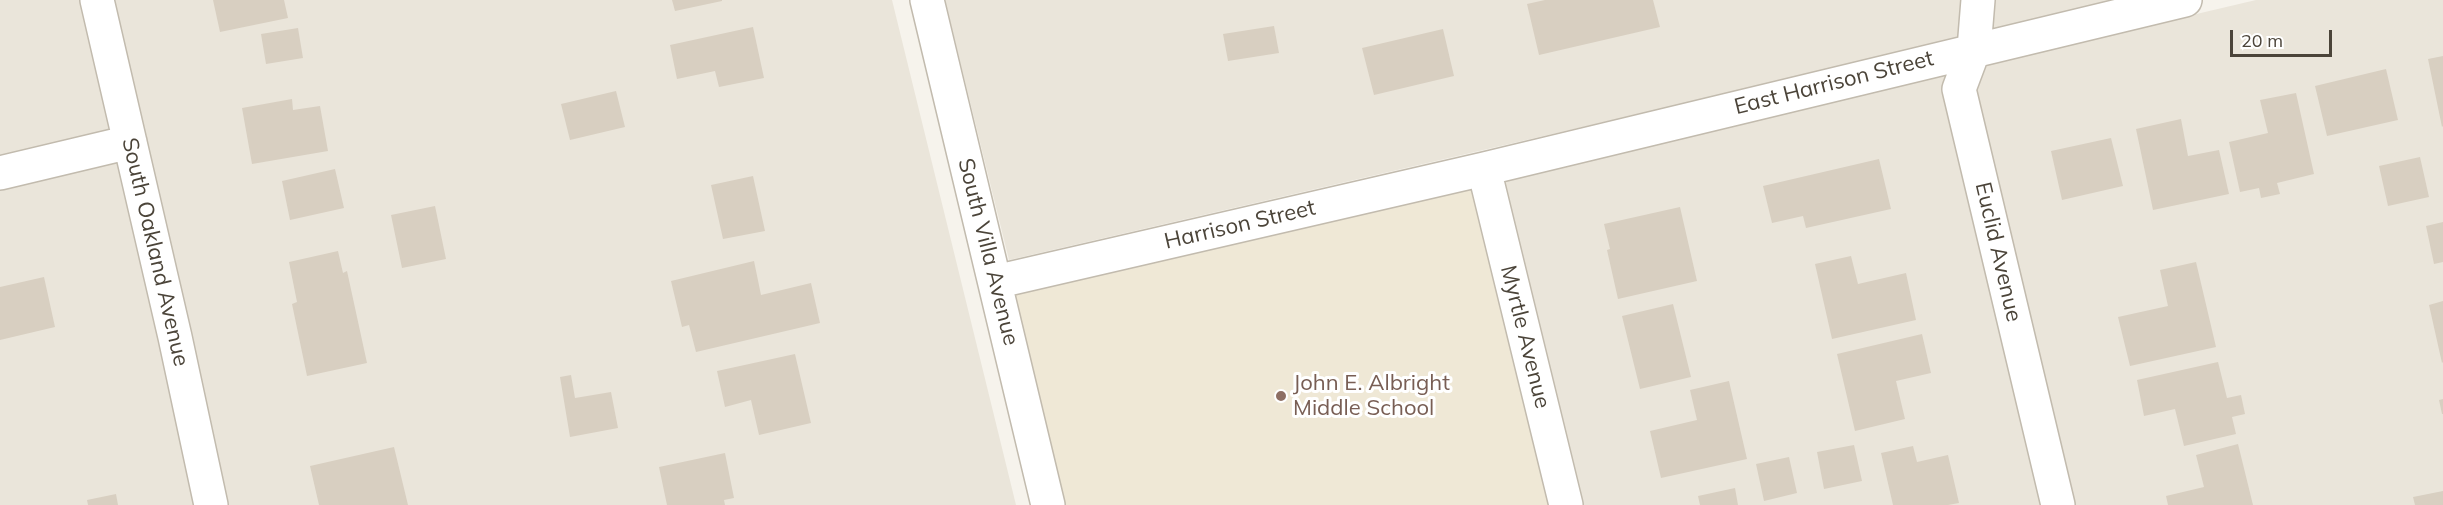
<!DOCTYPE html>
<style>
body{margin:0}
#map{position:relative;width:2443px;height:505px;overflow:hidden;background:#f6f3ec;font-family:Mulish,sans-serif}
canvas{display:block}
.scale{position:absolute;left:2230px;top:30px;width:102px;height:27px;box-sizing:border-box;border:3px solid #4b4439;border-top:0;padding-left:8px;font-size:18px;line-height:21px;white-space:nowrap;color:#4b4439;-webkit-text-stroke:4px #fff;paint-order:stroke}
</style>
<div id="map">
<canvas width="2443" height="505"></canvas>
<div class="scale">20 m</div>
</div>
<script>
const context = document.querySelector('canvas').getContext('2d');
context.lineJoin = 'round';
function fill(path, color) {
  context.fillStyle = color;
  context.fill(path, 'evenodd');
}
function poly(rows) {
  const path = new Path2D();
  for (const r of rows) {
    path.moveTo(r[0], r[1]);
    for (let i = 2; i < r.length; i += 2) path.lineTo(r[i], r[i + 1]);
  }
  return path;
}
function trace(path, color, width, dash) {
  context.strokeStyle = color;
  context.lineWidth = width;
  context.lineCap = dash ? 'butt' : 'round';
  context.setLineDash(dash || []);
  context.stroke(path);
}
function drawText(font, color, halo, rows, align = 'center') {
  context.font = font + ' Mulish,sans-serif';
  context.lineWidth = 6;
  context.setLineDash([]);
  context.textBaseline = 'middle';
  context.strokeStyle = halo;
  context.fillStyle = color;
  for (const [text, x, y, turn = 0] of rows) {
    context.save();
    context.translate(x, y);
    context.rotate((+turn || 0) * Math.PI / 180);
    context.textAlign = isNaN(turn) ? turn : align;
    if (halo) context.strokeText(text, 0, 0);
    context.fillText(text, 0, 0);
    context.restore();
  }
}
const residential = poly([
 [0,0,892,0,1016,505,0,505],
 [945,0,2130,0,1009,260],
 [2256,0,2443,0,2443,505,1552,505,1474,184]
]);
const education = poly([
 [1474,184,1552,505,1061,505,1011,288]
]);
const building = poly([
 [213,0,284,0,288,18,220,32],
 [672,0,722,0,722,1,675,11],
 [1545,0,1653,0,1660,27,1539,55,1527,4],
 [1274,26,1279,53,1228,61,1223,34],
 [753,27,764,78,719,87,715,71,677,79,670,45],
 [298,28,303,58,266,64,261,34],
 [1443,29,1454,76,1374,95,1362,48],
 [2443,56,2443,126,2442,127,2428,59],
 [2386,69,2398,120,2327,136,2315,86],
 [616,91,625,127,570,140,561,104],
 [2296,93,2314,174,2277,183,2280,194,2261,198,2259,188,2240,192,2229,142,2268,133,2260,100],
 [292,99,293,110,320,106,328,151,252,164,242,108],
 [2181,119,2188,156,2219,150,2229,194,2153,210,2136,129],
 [2111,138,2123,186,2062,200,2051,151],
 [2420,157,2429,197,2388,206,2379,166],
 [1879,159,1891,209,1806,228,1803,216,1772,223,1763,186],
 [335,169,344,208,290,220,282,181],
 [753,176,765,231,723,239,711,185],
 [435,206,446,259,402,268,391,215],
 [1680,207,1697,281,1618,299,1607,250,1610,249,1604,224],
 [2443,222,2443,262,2434,264,2426,226],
 [338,251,343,273,347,271,367,363,307,376,292,304,297,302,289,262],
 [1851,256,1858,284,1906,273,1916,320,1832,339,1815,264],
 [754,261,761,295,811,283,820,323,696,352,689,325,682,327,671,281],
 [2196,262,2216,347,2130,366,2118,317,2168,306,2160,270],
 [44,277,55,327,0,340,0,287],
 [2443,301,2443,362,2442,363,2429,305],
 [1673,304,1691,377,1640,389,1622,316],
 [1922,334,1931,373,1896,381,1905,419,1855,431,1837,354],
 [795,354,811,423,759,435,751,400,725,407,717,371],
 [2218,362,2227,398,2241,395,2245,414,2232,417,2236,434,2184,446,2175,409,2144,416,2137,380],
 [571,375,575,398,611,392,618,428,570,437,560,377],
 [1729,381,1747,459,1661,478,1650,431,1697,420,1690,390],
 [2443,399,2443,414,2442,414,2439,400],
 [2238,444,2253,505,2168,505,2166,496,2204,487,2196,455],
 [1854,445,1862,481,1824,489,1817,452],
 [1913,446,1917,462,1948,455,1959,503,1948,505,1893,505,1881,453],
 [394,447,408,505,319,505,310,466],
 [725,453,734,498,724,500,725,505,667,505,659,467],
 [1789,457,1797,493,1764,501,1756,464],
 [1735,488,1738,505,1700,505,1698,496],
 [2443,491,2443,505,2415,505,2413,497],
 [116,494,118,505,88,505,87,500]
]);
const minor = poly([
 [97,0,175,337,211,505],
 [927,0,1048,505],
 [1978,0,1974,49,1959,89,2058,505],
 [1484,169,1566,505],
 [0,173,130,142],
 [995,282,1484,169,2185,0]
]);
const markers = [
 [1281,396,6,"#8d6e63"]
];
const streetNames = [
 ["East Harrison Street",1834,83,-14],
 ["Harrison Street",1240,225,-13],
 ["South Oakland Avenue",155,252,77],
 ["South Villa Avenue",988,252,76],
 ["Euclid Avenue",1998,252,77],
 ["Myrtle Avenue",1525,337,76]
];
const educationNames = [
 ["John E. Albright",1293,383],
 ["Middle School",1293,408]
];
fill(residential, '#eae5da');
fill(education, '#efe8d6');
fill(building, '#d8cfc1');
trace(minor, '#c2bbae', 36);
trace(minor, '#fff', 33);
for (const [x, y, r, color] of markers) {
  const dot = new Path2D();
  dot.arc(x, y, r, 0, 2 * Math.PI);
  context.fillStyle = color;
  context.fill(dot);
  trace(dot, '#fff', 2);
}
drawText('22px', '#4b4439', '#fff', streetNames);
drawText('22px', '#785e54', '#fff', educationNames, 'left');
</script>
